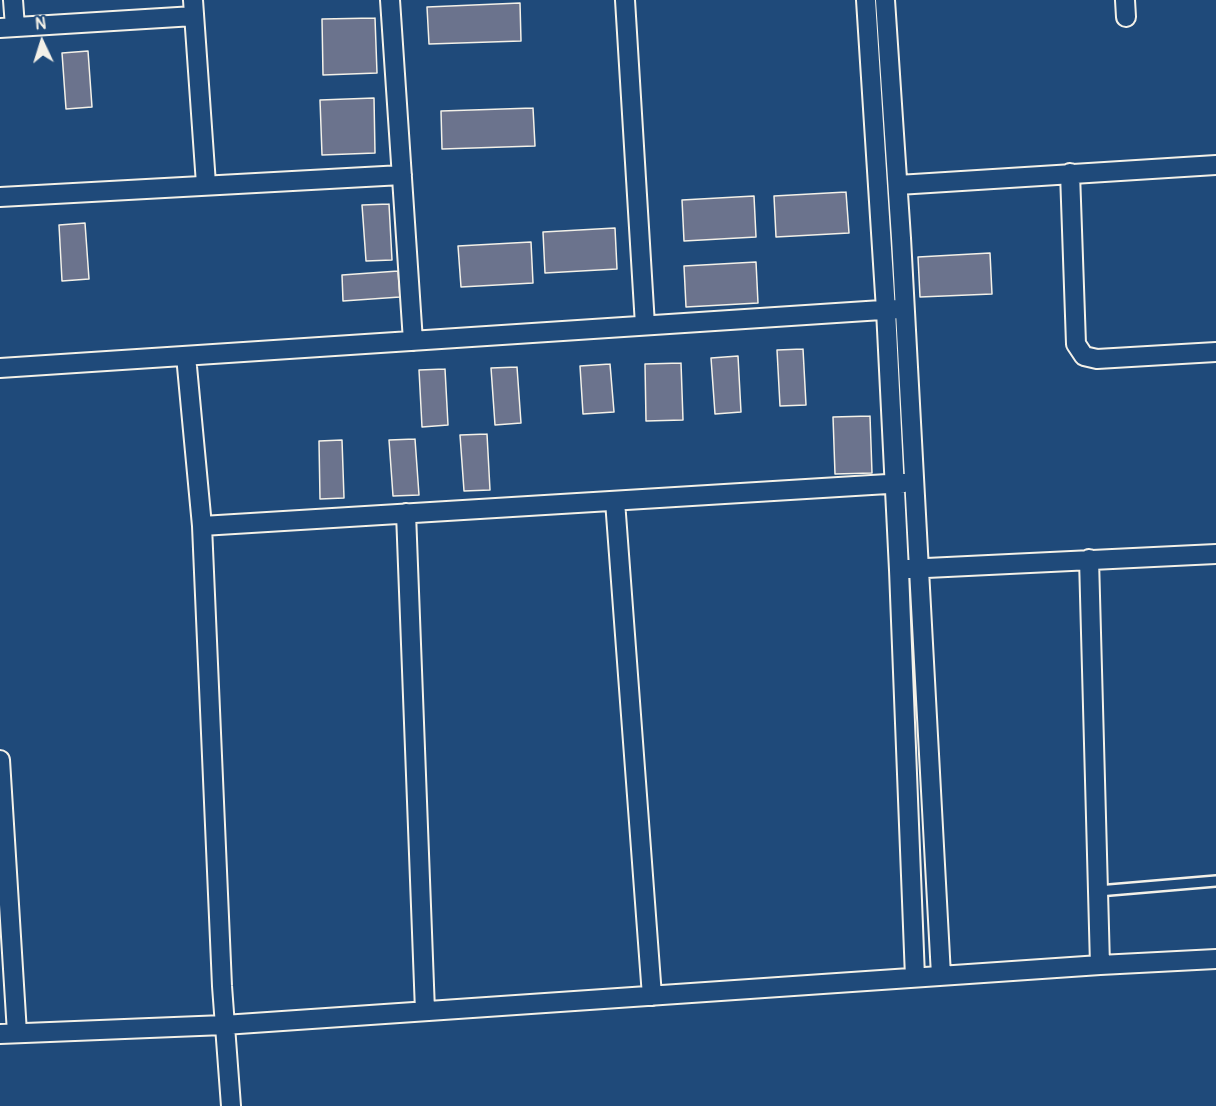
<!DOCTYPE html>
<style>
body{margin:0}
#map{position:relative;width:1216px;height:1106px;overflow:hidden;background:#1f4a7a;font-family:Pangolin,sans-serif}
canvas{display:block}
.north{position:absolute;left:12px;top:12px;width:60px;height:60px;-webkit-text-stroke:4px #1f4a7a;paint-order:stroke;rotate:356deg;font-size:16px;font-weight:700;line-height:24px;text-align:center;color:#f4f1e8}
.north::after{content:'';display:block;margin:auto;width:21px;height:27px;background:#f4f1e8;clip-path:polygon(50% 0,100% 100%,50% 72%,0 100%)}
</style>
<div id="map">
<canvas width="1216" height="1106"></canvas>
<div class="north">N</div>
</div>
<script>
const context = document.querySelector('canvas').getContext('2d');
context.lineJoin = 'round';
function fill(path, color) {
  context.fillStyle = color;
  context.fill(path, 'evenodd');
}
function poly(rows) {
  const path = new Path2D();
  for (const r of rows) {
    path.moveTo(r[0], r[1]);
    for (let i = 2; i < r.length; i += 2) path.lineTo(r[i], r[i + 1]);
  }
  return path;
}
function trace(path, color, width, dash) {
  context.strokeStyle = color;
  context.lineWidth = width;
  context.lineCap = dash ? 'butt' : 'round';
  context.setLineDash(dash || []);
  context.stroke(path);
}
const building = poly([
 [520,3,521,41,429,44,427,7,520,3],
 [375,18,377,73,323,75,322,19,375,18],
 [88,51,92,107,66,109,62,53,88,51],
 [374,98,375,153,322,155,320,100,374,98],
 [533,108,535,146,442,149,441,111,533,108],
 [846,192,849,233,776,237,774,196,846,192],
 [754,196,756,237,684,241,682,200,754,196],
 [389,204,392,260,366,261,362,205,389,204],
 [85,223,89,279,62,281,59,225,85,223],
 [615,228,617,269,545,273,543,232,615,228],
 [531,242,533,283,461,287,458,246,531,242],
 [990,253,992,294,920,297,918,257,990,253],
 [756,262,758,303,686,307,684,266,756,262],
 [398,271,400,297,343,301,342,275,398,271],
 [803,349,806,405,780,406,777,350,803,349],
 [738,356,741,412,715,414,711,358,738,356],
 [681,363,683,420,646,421,645,364,681,363],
 [610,364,614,412,583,414,580,366,610,364],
 [517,367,521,423,495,425,491,368,517,367],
 [445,369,448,425,422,427,419,370,445,369],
 [870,416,872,473,835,474,833,417,870,416],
 [487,434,490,490,464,491,460,435,487,434],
 [415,439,419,495,393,496,389,440,415,439],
 [342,440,344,498,320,499,319,441,342,440]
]);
const service = poly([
 [1098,891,1216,881]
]);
const minor = poly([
 [13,0,15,27],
 [193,0,206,184],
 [390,0,413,341],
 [625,0,645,325],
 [866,0,886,310,899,570,915,977],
 [885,0,901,238,941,975],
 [1125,0,1126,17],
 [0,28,194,16],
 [1070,173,1076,344,1084,356,1097,359,1216,352],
 [898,185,1216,165],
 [0,197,402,175],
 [186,356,202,526,222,986,231,1106],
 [0,368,897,309],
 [615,501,652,996],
 [406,513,425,1011],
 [202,526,904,483],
 [1089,559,1100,965],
 [906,569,1216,554],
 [0,760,17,1033],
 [0,1034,224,1025,1100,965,1216,959]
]);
fill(building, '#6b738d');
trace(building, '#f4f1e8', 1.5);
trace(service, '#f4f1e8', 14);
trace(minor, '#f4f1e8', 22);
trace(service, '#1f4a7a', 9);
trace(minor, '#1f4a7a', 18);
</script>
